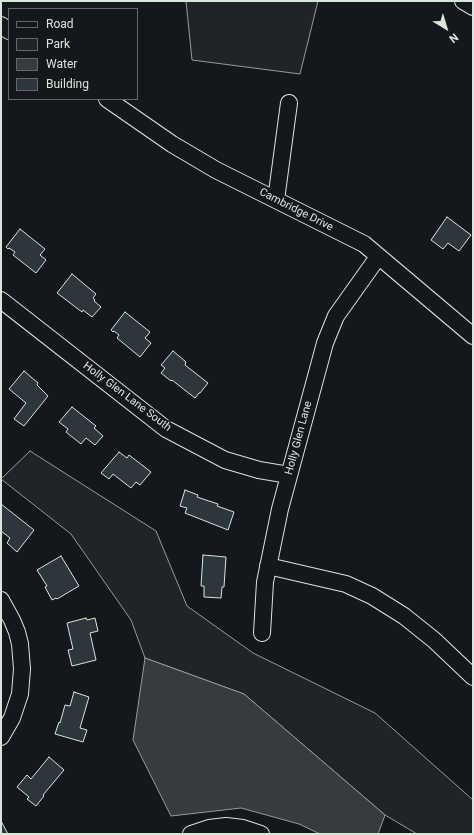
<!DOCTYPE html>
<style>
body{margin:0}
#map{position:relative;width:474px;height:835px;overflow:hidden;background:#14181c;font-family:Roboto,sans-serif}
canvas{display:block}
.frame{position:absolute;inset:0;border:2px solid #d8e6dc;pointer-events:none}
.legend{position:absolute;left:8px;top:8px;width:130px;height:92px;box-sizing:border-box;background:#14181c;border:1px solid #626a69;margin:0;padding:5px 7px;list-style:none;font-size:12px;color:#d8e6dc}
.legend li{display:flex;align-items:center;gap:8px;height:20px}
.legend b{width:20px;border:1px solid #626a69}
.north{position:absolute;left:426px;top:8px;width:40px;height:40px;-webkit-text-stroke:3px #14181c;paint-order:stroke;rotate:142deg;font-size:11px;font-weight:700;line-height:16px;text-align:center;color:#d8e6dc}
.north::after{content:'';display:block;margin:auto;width:14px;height:18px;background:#d8e6dc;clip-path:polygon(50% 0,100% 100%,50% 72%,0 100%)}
</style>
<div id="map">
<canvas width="474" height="835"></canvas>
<div class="frame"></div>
<ul class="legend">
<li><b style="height:5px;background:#14181c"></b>Road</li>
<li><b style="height:11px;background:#202428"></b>Park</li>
<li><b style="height:11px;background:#363b3e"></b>Water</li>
<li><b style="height:11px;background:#2c363c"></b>Building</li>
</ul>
<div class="north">N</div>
</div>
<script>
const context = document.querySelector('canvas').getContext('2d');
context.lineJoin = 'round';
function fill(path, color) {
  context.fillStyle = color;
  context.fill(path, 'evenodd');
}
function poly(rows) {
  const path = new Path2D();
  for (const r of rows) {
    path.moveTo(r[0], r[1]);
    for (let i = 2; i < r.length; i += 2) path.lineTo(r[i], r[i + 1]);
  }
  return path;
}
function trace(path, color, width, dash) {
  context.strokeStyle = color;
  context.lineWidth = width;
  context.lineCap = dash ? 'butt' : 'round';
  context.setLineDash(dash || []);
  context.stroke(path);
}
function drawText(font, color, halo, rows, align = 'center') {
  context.font = font + ' Roboto,sans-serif';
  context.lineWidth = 3;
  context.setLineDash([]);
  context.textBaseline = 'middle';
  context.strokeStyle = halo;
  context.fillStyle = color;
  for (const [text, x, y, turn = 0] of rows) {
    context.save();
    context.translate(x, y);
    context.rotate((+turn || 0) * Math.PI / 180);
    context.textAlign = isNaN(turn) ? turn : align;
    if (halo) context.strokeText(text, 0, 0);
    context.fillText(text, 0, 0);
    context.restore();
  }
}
const green = poly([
 [186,1,318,1,300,74,192,60,186,1],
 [30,451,156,531,187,606,253,653,375,713,473,800,473,834,417,834,385,815,244,694,145,658,131,620,71,534,1,479,30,451]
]);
const water = poly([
 [145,658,244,694,385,815,378,834,320,834,299,824,241,808,171,816,133,740,145,658]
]);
const building = poly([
 [447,217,471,235,459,251,448,243,443,249,431,240,447,217],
 [20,229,45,249,40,255,46,260,36,273,13,255,15,252,9,248,8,249,6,247,20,229],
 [72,274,96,294,93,298,95,300,94,301,101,307,92,317,83,310,82,312,57,293,72,274],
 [125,312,150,332,145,338,151,343,140,357,117,338,119,335,114,331,113,332,111,330,125,312],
 [173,351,186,362,185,365,208,383,200,393,199,393,195,398,172,380,171,381,161,373,165,368,161,365,173,351],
 [24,371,38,383,37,385,48,396,24,426,14,419,26,403,9,389,24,371],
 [72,407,96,426,94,428,103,436,95,445,86,438,81,444,66,432,68,429,59,422,72,407],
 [119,452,127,458,129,455,151,472,140,485,136,482,131,488,113,474,109,479,101,473,119,452],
 [185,490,198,495,197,497,218,504,217,506,234,512,228,530,185,513,187,508,180,506,185,490],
 [1,504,34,530,17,552,7,543,10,538,1,531,1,504],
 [203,555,226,557,224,587,222,587,221,598,204,597,204,586,201,586,203,555],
 [61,556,79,586,57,599,56,598,52,600,45,587,47,586,37,570,61,556],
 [86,618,87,620,95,618,98,631,90,633,96,660,72,666,68,650,73,649,67,623,86,618],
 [74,692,89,697,80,728,87,730,83,742,55,734,59,722,60,723,65,705,70,706,74,692],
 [49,757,64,770,43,795,44,796,36,806,27,799,29,797,17,787,27,775,31,779,49,757],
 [1,821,8,834,1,834,1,821]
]);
const minor = poly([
 [463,1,473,7],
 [1,25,9,31],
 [107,99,172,144,216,170,364,244,473,336],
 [276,200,289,103],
 [1,300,166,429,225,460,259,470,289,475],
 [268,566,346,584,372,596,404,616,434,640,473,677],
 [1,600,12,620,17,632,20,644,22,669,20,694,12,718,1,737],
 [262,633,265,582,280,509,325,343,336,316,378,257],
 [191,834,209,828,226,826,243,828,261,834]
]);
const streetNames = [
 ["Cambridge Drive",296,210,27],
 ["Holly Glen Lane South",127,397,37],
 ["Holly Glen Lane",299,438,-75]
];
fill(green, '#202428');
trace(green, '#939e99', 1);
fill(water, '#363b3e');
trace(water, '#939e99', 1);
fill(building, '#2c363c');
trace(building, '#d8e6dc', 1);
trace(minor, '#d8e6dc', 18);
trace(minor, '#14181c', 16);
drawText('11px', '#d8e6dc', '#14181c', streetNames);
</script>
